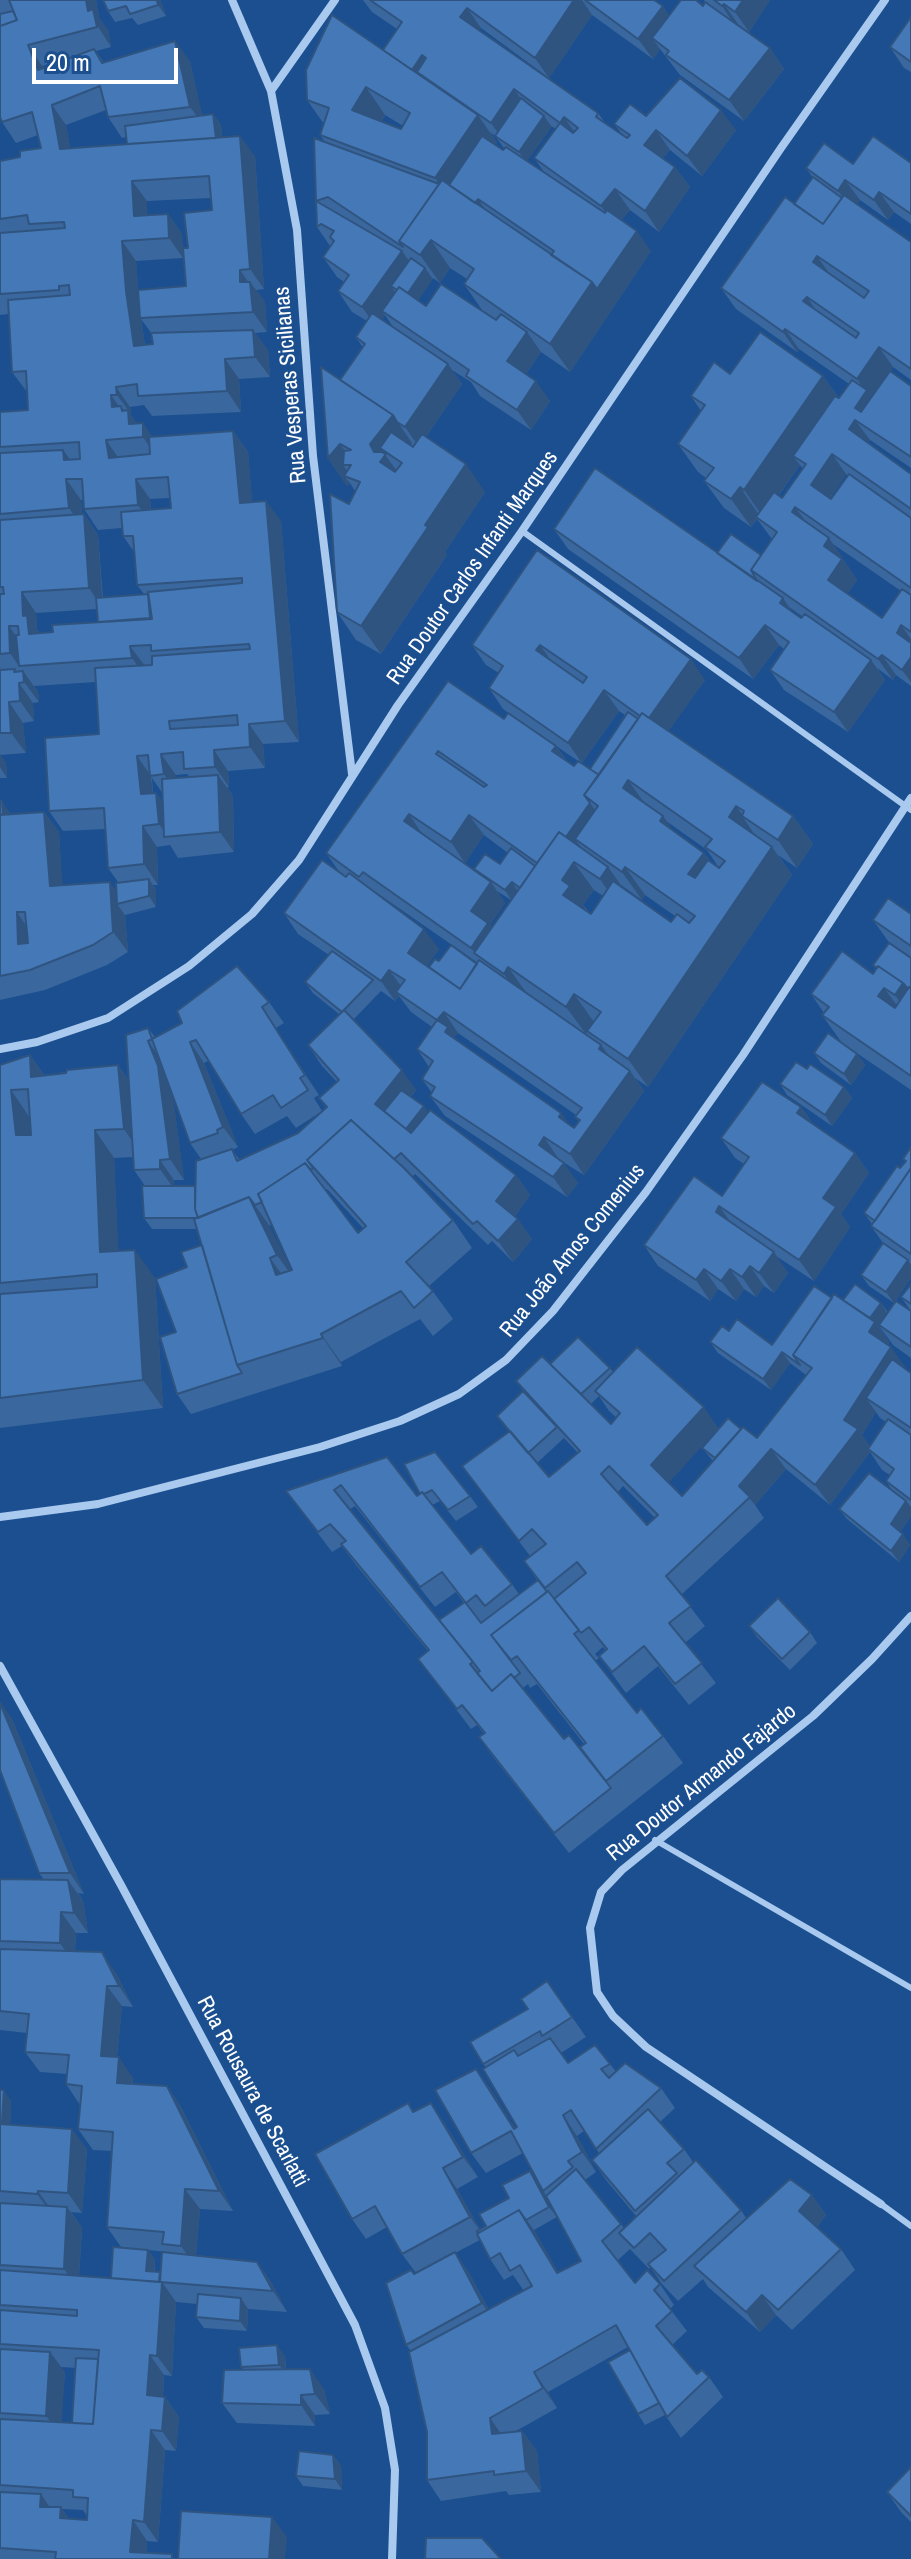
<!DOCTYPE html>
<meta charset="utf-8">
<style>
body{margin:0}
#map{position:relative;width:911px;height:2559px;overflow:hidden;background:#1b4f8f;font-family:"Archivo Narrow",sans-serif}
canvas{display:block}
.scale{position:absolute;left:32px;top:48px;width:146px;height:36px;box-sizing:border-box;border:4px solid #fff;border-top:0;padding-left:10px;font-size:24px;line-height:28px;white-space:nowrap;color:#fff;-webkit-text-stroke:6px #1b4f8f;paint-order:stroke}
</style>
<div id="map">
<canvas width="911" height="2559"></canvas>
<div class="scale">20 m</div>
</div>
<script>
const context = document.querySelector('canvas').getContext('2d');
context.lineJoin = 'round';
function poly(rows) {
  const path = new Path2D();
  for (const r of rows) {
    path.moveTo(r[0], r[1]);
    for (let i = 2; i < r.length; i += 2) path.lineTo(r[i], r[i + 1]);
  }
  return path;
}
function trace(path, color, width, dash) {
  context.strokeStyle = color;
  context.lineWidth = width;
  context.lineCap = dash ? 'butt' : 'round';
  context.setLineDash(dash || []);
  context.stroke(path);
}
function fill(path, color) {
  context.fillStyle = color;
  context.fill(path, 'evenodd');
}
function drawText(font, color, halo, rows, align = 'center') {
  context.font = font + ' "Archivo Narrow",sans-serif';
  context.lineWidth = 6;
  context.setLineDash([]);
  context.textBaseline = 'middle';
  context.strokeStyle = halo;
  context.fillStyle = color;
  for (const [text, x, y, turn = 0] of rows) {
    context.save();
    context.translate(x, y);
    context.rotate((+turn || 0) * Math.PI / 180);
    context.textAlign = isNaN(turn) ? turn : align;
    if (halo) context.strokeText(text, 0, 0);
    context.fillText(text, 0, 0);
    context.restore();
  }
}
const lane = poly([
 [522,531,911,810],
 [655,1840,911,1988],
 [881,2204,911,2226]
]);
const street = poly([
 [232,0,271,91,297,230,313,456,352,774],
 [271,91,335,0],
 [0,1049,37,1042,108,1018,189,966,252,914,299,860,398,705,522,531,781,148,885,0],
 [0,1517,98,1504,320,1447,400,1421,459,1394,506,1360,553,1311,646,1192,743,1055,911,798],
 [0,1666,121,1885,355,2325,385,2408,395,2470,392,2559],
 [881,2204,646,2047,613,2016,597,1992,590,1928,601,1892,622,1870,813,1716,872,1659,911,1616]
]);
const wall = poly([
 [0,0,96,0,99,18,108,30,111,47,96,51,104,63,190,61,202,116,213,114,221,125,222,137,255,156,264,289,256,290,265,302,267,332,255,333,268,350,270,377,239,379,241,412,152,416,144,405,130,407,131,415,137,424,143,423,152,437,233,431,248,452,252,502,281,521,299,742,263,744,265,768,228,771,229,787,227,787,233,796,234,852,178,858,170,845,157,847,158,885,153,885,156,890,156,907,125,915,128,952,107,965,45,990,0,1000,0,801,9,812,10,814,44,812,59,832,62,885,116,892,118,882,108,868,106,829,63,831,49,811,99,734,96,682,34,686,38,692,39,702,33,703,34,721,23,723,26,753,0,755,6,763,7,778,0,778,0,412,28,410,27,392,12,372,9,314,0,315,0,161,20,157,41,148,38,135,16,143,2,122,0,117],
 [72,58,43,69,42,66],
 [106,110,108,117,122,138,126,137,127,144,70,148,66,125],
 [211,198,212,210,188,248,186,286,138,290,136,261,183,258,182,234,168,214,147,215,147,201],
 [141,319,152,334,153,344,145,345],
 [170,498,171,508,151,509,150,499],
 [81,500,83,500,84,509,98,530,122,528,123,536,135,553,137,585,144,594,103,598,98,535,84,514,82,514],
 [97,609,98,622,53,632,40,633,37,630,36,613],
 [187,774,190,777,176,778,176,775],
 [152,778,163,794,163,803,156,793,153,793],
 [103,0,160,0,166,16,138,25,132,18,115,22,108,11],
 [363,0,654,0,663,6,669,16,703,6,705,2,704,0,770,0,749,32,738,25,770,48,784,69,744,121,680,75,660,49,653,59,592,15,549,78,481,28,479,30,598,113,606,124,622,134,614,124,646,116,736,130,702,176,670,150,663,158,675,167,690,187,659,232,630,210,621,220,651,251,570,372,541,352,526,374,550,401,531,430,480,396,471,382,452,370,462,384,426,437,485,492,445,552,447,555,381,654,356,640,337,612,349,504,355,491,350,483,347,486,328,458,340,380,363,348,356,337,367,321,352,312,338,291,344,282,337,277,323,257,330,246,317,227,314,138,325,142,320,135,324,124,307,100,383,50,397,29,372,12],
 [385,115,403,126,401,129,382,121],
 [551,126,556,129,534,158,544,172,527,161],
 [490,132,495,136,504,148,503,150,495,145,497,143],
 [450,268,467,279,464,284,482,310,426,306,418,300,433,278,440,283],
 [385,315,393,327,382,320],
 [911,17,911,72,904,68,890,47],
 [911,163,911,224,894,212,888,220,860,200,857,204,911,242,911,380,893,367,890,372,911,386,911,468,870,440,868,443,911,474,911,686,896,675,893,680,877,668,885,680,848,732,784,690,770,670,784,649,779,645,753,679,568,549,554,529,717,553,761,555,772,539,757,519,751,527,724,508,704,481,706,478,698,472,678,444,701,411,691,396,823,376,839,398,849,384,799,349,797,352,736,309,721,288,794,204,813,178,806,168,853,164],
 [800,465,803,469,782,498,779,495],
 [846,474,848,476,831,499,830,498],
 [833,544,901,591,882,618,847,594,857,580],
 [789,607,803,617,801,618,792,611],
 [537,550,705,680,668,731,793,816,813,844,797,868,778,855,792,875,648,1087,635,1078,644,1091,584,1175,558,1159,578,1183,567,1197,445,1116,430,1096,432,1093,422,1079,429,1067,417,1049,432,1027,411,1012,399,996,395,1001,381,991,353,1020,416,1090,411,1097,428,1112,516,1175,530,1195,515,1216,532,1239,513,1262,492,1241,488,1245,415,1174,412,1177,453,1220,472,1248,429,1286,453,1319,433,1336,420,1319,341,1362,342,1366,191,1414,177,1394,176,1332,187,1267,202,1245,197,1229,152,1229,144,1218,145,1186,134,1170,134,1157,114,1158,118,1251,155,1278,163,1408,0,1428,0,1065,30,1055,44,1075,118,1065,129,1081,148,1028,155,1037,269,1002,284,1023,276,1028,319,1095,314,1098,322,1111,326,1108,319,1098,337,1082,322,1066,308,1045,339,1014,313,993,305,982,329,955,298,934,284,913,340,873,326,853,448,681,504,719,556,746,567,761,574,766,578,761,503,709,489,688,499,673,486,665,472,645],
 [619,711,625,715,590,769,582,763],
 [666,821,707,850,719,868,711,862,704,853,673,831],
 [423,835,465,863,484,835,508,853,500,864,474,871],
 [621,885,642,900,645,895,675,916,671,922,623,889],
 [594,890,603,896,591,914,583,905],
 [497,891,511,900,492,928,490,925,505,903],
 [377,893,478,963,477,964,439,961,429,967,427,966,439,949,376,894],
 [458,1033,576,1115,575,1117,579,1122,574,1128,457,1040,454,1037],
 [208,1061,241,1114,255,1134,287,1116,296,1128,321,1112,298,1133,240,1160,232,1150,238,1147,204,1063],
 [173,1098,190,1143,201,1159,195,1186,174,1186,174,1180,184,1180],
 [327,1189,363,1228,358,1233,326,1190],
 [272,1224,292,1270,291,1270,269,1226],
 [911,914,911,957,888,941,873,920],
 [911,958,911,1090,842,1043,822,1015,824,1013,811,994,873,974,876,969,873,965],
 [814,1053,857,1054,865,1065,851,1085,821,1063],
 [780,1084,844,1087,852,1098,832,1126,787,1095],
 [801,1107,813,1124,855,1153,869,1173,841,1214,850,1227,814,1281,776,1256,788,1273,774,1293,764,1286,756,1297,744,1289,736,1301,718,1289,710,1301,658,1266,644,1245,722,1196,744,1164,735,1158,721,1138],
 [911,1147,911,1278,894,1303,869,1286,861,1275,883,1243,871,1226,872,1224,864,1213,905,1162,903,1159],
 [911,1284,911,1358,893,1345,879,1326,879,1327,889,1342,888,1345,905,1367,905,1368,911,1373,911,1516,900,1532,910,1545,899,1562,847,1519,839,1509,892,1490,886,1481,890,1475,882,1470,870,1452,830,1505,786,1469,755,1505,764,1518,681,1595,705,1626,685,1643,716,1683,689,1705,658,1666,626,1693,599,1656,605,1650,603,1647,595,1654,599,1658,595,1661,637,1713,663,1736,683,1763,569,1853,493,1757,479,1737,484,1734,477,1725,471,1729,418,1659,428,1651,356,1565,342,1546,332,1552,286,1491,387,1457,417,1496,420,1494,404,1464,470,1496,478,1507,456,1521,440,1501,432,1505,471,1554,512,1584,519,1594,537,1580,524,1561,530,1556,462,1466,509,1432,497,1416,523,1391,516,1381,550,1364,610,1368,613,1372,718,1428,668,1483,682,1496,713,1461,702,1448,741,1429,757,1438,806,1375,790,1363,771,1390,718,1353,710,1342,729,1331,772,1345,832,1298,843,1300,881,1303,888,1312,910,1310,901,1297],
 [599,1396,609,1411,616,1417,611,1424,591,1404],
 [876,1412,880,1418,886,1422,870,1447,862,1435],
 [564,1438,578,1453,549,1477,537,1463],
 [623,1486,655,1518,647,1525,618,1492],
 [355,1506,435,1607,456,1592,464,1603,439,1620,349,1510],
 [528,1684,530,1688,537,1684,584,1744,589,1760,564,1739,523,1688],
 [749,1626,810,1632,817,1643,790,1670,757,1637],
 [12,1719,84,1894,78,1893,83,1901,88,1933,76,1933,75,1952,116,1973,133,2007,122,2006,117,2057,133,2078,133,2084,167,2086,181,2107,233,2211,200,2209,196,2255,257,2262,271,2282,287,2312,248,2309,247,2331,204,2328,196,2317,197,2304,176,2302,172,2376,164,2375,163,2397,165,2397,179,2417,176,2451,165,2450,158,2542,147,2541,146,2553,176,2559,0,2559,0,2090,11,2101,10,2124,87,2149,82,2213,71,2212,82,2228,79,2276,111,2278,121,2247,107,2227,112,2151,93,2150,78,2129,80,2105,66,2084,67,2074,40,2072,25,2052,27,2033,0,2030,0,1879,44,1880,39,1873],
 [148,2250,167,2252,160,2272,155,2271,155,2260],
 [61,2367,76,2368,72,2423,61,2422,65,2372],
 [62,2509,83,2510,87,2516,87,2520,69,2519],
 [547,1981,586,2037,561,2053,568,2063,610,2064,616,2072,661,2088,675,2108,660,2122,684,2149,693,2162,741,2210,746,2218,812,2195,826,2215,817,2227,841,2249,855,2270,792,2330,776,2315,760,2332,708,2287,703,2279,678,2301,662,2284,650,2267,649,2269,630,2249,618,2260,635,2283,660,2284,674,2305,670,2309,687,2331,672,2345,697,2374,709,2377,723,2397,681,2438,665,2415,645,2425,638,2414,630,2350,628,2347,548,2392,557,2408,516,2431,522,2431,537,2451,541,2492,509,2495,506,2491,441,2501,427,2480,427,2432,411,2351,406,2345,416,2273,402,2254,387,2227,366,2239,352,2219,414,2112,431,2103,445,2124,478,2177,457,2189,480,2229,486,2226,537,2181,557,2217,534,2230,558,2272,581,2261,523,2153,486,2173,471,2153,476,2069,515,2128,517,2127,486,2068,470,2042,528,2009],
 [584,2131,599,2153,592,2160,606,2180,636,2216,624,2228,585,2180,596,2172,577,2136],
 [480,2240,490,2259,504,2280,513,2275,524,2291,489,2310,469,2273,455,2253],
 [285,2356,286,2369,324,2389,330,2414,315,2415,315,2426,237,2423,222,2403,243,2369,241,2367],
 [333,2455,341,2466,342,2490,303,2486,296,2476],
 [911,2467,911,2522,901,2512,887,2492]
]);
const shadedWall = poly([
 [86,0,96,0,99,18,108,30,111,47,88,11],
 [157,0,160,0,166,16,158,5],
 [574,0,582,0,592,15,549,78,535,58],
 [743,0,770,0,749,32,735,12],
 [724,4,738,24,736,27,722,6],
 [663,6,677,27,652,38,660,49,653,59,638,39],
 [467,8,481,28,474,37,460,17],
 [175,41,190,61,205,127,190,107],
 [28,45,42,66,53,91,38,70],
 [770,48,784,69,744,121,729,100],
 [422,55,436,76,417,72,428,88,410,73],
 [366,87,385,115,372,138,352,110],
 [514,89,528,109,505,143,491,123],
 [52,105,66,125,74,169,60,149],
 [721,110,736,130,702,176,687,156],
 [213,114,221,125,224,159,217,148],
 [478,115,497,143,431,240,450,268,440,283,420,255,444,191,435,178],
 [544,116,552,127,526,163,519,152],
 [564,117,578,137,560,123],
 [656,130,670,150,658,165,644,145],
 [240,136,255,156,264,289,250,269],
 [675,167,690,187,659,232,645,211],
 [845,180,860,200,832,240,845,200,838,191],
 [132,181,147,201,148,237,134,216],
 [615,189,630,210,616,226,601,206],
 [879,192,894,212,888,220,874,200],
 [478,199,492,219,473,206],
 [168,214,182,234,183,258,169,238],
 [637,231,651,251,570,372,550,344,592,282],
 [122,241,136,261,140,311,148,367,134,346,126,291],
 [402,251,416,271,391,286,398,296,382,311,385,315,377,328,362,307],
 [817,256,831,276,813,262],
 [425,268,433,279,414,307,406,296],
 [240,270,251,286,250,282,265,302,267,332,253,312,240,282],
 [807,297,821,318,803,301],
 [785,329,799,349,797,352,783,332],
 [253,330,268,350,270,377,255,357],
 [527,332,541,352,521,381,507,361],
 [879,347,893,367,872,398,869,428,855,408,866,392,857,379],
 [225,359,239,379,241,412,227,391],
 [448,364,462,384,419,447,405,427],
 [823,376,843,404,793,456,800,465,763,517,744,490],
 [536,381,550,401,531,430,517,410],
 [116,387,130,407,131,415,142,430,129,424,122,411,121,406,128,416,128,410,117,395],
 [111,395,125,415,112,407],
 [393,415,412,443,399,461,380,448,405,482,400,490,374,452,370,444],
 [855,420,870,440,863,449,849,429],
 [143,423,157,444,157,458,143,437],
 [233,431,248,452,254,524,240,503],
 [106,440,120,460,109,458],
 [340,444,360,472,351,465,343,465,353,479,344,476,350,483,347,486,328,458],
 [63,450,78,470,79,481,64,460],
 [832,454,846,474,825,505,811,485],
 [466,464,485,492,445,552,447,555,381,654,361,626,425,525],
 [66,479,81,500,83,529,69,508],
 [136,479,150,499,152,526,138,505],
 [740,487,759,515,751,527,731,499],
 [266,501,281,521,299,742,285,721],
 [795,507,810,527,792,512],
 [84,514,98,535,103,609,89,588],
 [829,538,857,580,842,601,828,580,824,546],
 [22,592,36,613,37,630,41,636,29,634,23,616],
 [783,598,797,619,780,603],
 [765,625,779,645,753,679,739,658],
 [901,625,911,639,911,653,897,633],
 [9,626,23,646,19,666,10,653],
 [540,645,554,665,536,650],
 [130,646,145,666,146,678,132,658],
 [882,655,896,675,893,680,878,659],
 [911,657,911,682,902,670],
 [691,659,705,680,632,783,628,780,648,808,598,806,647,721],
 [871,660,885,680,848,732,834,712],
 [23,671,38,692,39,702,24,682],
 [19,683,33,703,34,721,20,701],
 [604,690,619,711,582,763,568,743],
 [9,702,23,723,26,753,11,733],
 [249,724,263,744,265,768,250,747],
 [556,746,570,766,552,751],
 [214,750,228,771,229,787,215,767],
 [0,754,6,763,7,778,0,767],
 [161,754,176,775,178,795,164,774],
 [137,756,151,776,155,814,141,794],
 [218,775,233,796,234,852,220,832],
 [156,793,170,813,168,837,159,824],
 [2,801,9,812,11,835,3,824],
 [590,803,604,823,575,839,584,852,575,864,594,890,583,905,589,914,535,899,544,868],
 [736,806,744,817,742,816,755,835,729,817],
 [44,812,59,832,64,907,50,886],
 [409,814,423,835,404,821],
 [469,815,484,835,465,863,451,842],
 [663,816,683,844,660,821],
 [793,816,813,844,797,868,778,840],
 [143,826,157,847,158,885,144,864],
 [772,847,792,875,648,1087,628,1059],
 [704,853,723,880,708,902,688,874],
 [608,867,628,895,619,907,600,879],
 [625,867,645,895,642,900,622,872],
 [149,879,156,890,156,907,149,896],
 [110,882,124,902,117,904,125,915,128,952,113,932],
 [491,882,505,903,490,925,503,943,475,953,471,948,471,911],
 [512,882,519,893,512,901,505,890],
 [17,912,31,933,33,964,18,944],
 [424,929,439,949,422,974,408,953],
 [508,967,528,995,523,1001,504,974],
 [389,970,404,990,396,992,399,996,395,1001,381,981],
 [903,983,911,994,911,1018,895,995],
 [884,988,904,1015,878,996],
 [574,994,594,1022,586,1034,566,1007],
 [262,1007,276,1028,319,1095,305,1075],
 [444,1012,458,1033,454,1037,462,1048,459,1052,437,1020],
 [148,1041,162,1061,172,1087,184,1180,170,1159],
 [190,1042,204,1063,238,1147,223,1127],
 [601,1045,616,1065,599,1049],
 [857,1054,865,1065,851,1085,844,1074],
 [30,1055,49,1083,31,1077],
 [118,1065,137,1093,143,1157,124,1129],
 [402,1070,416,1090,392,1122,375,1104],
 [630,1071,644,1091,584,1175,570,1154],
 [844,1087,852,1098,832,1126,825,1115],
 [11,1090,30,1118,35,1163,16,1135],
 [424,1106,432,1117,412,1142,404,1131],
 [801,1107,815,1127,797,1113],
 [561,1113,576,1133,559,1117],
 [95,1130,114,1158,120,1280,100,1252],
 [544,1137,558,1158,553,1165,539,1145],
 [855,1153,869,1173,841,1214,850,1227,814,1281,799,1260,823,1198],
 [160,1160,174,1180,174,1189,160,1169],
 [564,1163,578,1183,567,1197,553,1177],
 [516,1175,530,1195,511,1221,496,1201],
 [249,1197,269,1225,297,1283,277,1255],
 [719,1206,734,1227,716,1212],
 [518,1219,532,1239,513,1262,498,1241],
 [135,1250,155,1278,163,1408,143,1380],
 [774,1252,788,1273,774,1293,759,1273],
 [270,1258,290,1286,276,1275],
 [908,1260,911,1265,911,1278,894,1303,886,1292],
 [750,1266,764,1286,756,1297,742,1277],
 [704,1269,718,1289,710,1301,696,1280],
 [730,1269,744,1289,736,1301,721,1281],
 [881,1303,888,1314,879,1327,889,1342,883,1352,869,1332,867,1322],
 [321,1334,341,1362,342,1366,323,1338],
 [891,1347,905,1367,880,1407,866,1398,876,1412,862,1435,872,1450,868,1449,870,1452,830,1505,815,1485,844,1420],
 [782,1352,790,1363,771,1390,763,1379],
 [704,1407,718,1428,666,1486,651,1465],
 [771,1449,786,1469,755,1505,739,1486],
 [906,1501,911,1507,911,1516,898,1535,891,1524],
 [903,1534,910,1545,899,1562,891,1551],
 [0,1701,12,1719,84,1894,70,1873],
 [68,1880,83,1901,88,1933,74,1913],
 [61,1912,76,1933,74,1963,60,1943],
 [102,1952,116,1973,133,2007,119,1986],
 [107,1986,122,2006,115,2076,101,2056],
 [119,2057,133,2078,131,2104,117,2083],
 [476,2069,491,2089,528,2149,514,2129],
 [167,2086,181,2107,233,2211,219,2191],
 [4,2090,11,2101,10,2133,2,2122],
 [431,2103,445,2124,478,2177,463,2157],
 [563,2115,577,2136,596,2172,582,2152],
 [72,2129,87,2149,82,2213,68,2193],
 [443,2168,457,2189,485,2237,470,2217],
 [530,2171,537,2181,557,2217,549,2207],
 [185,2189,200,2209,195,2266,181,2246],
 [38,2191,52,2211,52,2214,37,2194],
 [812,2195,826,2215,813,2232,799,2211],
 [67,2207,82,2228,78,2289,64,2269],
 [519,2210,534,2230,571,2294,557,2273],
 [148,2250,155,2260,154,2282,146,2271],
 [455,2252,469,2273,496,2324,482,2303],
 [257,2262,271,2282,287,2312,273,2291],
 [162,2282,176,2302,172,2376,157,2356],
 [762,2295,776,2315,760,2332,746,2312],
 [241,2298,248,2309,247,2331,240,2321],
 [277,2345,285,2356,286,2375,279,2365],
 [50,2352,65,2372,61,2436,46,2416],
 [150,2355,164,2375,162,2416,147,2395],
 [310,2369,324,2389,330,2414,315,2394],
 [534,2372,548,2392,557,2408,543,2388],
 [301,2395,315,2415,315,2426,301,2405],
 [165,2397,179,2417,176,2451,162,2431],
 [490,2418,504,2438,492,2434],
 [151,2430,165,2450,158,2542,144,2522],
 [522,2431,537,2451,541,2492,526,2471],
 [333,2455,341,2466,342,2490,335,2479],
 [41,2494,55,2515,40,2507],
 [61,2507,75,2528,60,2518],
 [272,2517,287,2537,285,2559,269,2559],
 [133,2520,147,2541,146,2559,130,2552]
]);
const building = poly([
 [9,0,86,0,88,11,93,9,97,27,28,45,38,70,94,49,102,63,175,41,190,107,108,117,100,86,52,105,60,149,240,136,250,269,240,270,240,282,250,282,253,312,140,318,138,290,186,286,183,248,188,248,184,213,212,210,209,176,132,181,134,216,168,214,169,238,122,241,126,291,134,346,153,344,151,333,253,330,255,357,225,359,227,391,138,396,137,384,116,387,117,395,111,395,112,407,121,406,122,411,128,410,129,424,143,423,143,437,106,440,109,458,150,454,149,437,233,431,240,503,266,501,285,721,249,724,250,747,214,750,215,767,184,769,183,752,161,754,164,774,150,776,148,755,137,756,141,794,156,793,159,824,143,826,144,864,108,868,104,808,49,811,45,738,99,734,95,668,152,665,152,656,250,649,249,644,151,651,151,645,130,646,132,658,19,666,16,635,19,635,18,626,9,626,10,653,0,654,0,594,4,594,3,587,0,587,0,520,84,514,89,588,22,592,23,616,27,615,29,634,53,632,52,625,152,619,148,592,242,583,242,578,137,585,133,536,123,536,121,512,171,508,168,477,136,479,138,505,84,509,82,479,66,479,69,508,0,514,0,453,63,450,64,460,80,459,79,442,0,447,0,412,28,410,26,371,12,372,8,300,70,295,69,285,59,286,59,290,0,294,0,233,65,228,64,222,29,224,27,215,0,219,0,161,20,157,20,151,41,148,32,112,2,122,0,117,0,26,17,20,9,0],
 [237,715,238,725,170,729,169,721,237,715],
 [103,0,157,0,158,5,130,14,126,6,108,11,103,0],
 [370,0,574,0,535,58,467,8,460,17,598,113,596,117,627,138,630,135,614,124,630,104,646,116,680,78,721,110,687,156,656,130,644,145,675,167,645,211,615,189,601,206,534,158,560,123,514,89,491,123,417,72,426,58,422,55,412,70,383,50,402,22,370,0],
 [564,117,578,128,573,133,560,123,564,117],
 [585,0,654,0,663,6,638,39,585,0],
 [681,0,696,0,703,6,705,2,770,48,729,100,666,55,669,51,652,38,681,0],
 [714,0,743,0,735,12,724,4,722,6,714,0],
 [13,11,17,20,0,26,0,14,13,11],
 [332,15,478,115,435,178,320,135,329,108,307,100,306,70,332,15],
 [366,87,410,113,401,129,352,110,366,87],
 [911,17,911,62,890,47,911,17],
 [521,98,544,116,519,152,495,136,521,98],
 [213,114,216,138,127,144,125,126,213,114],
 [482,136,503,150,506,147,605,213,607,210,637,231,597,289,592,282,551,255,554,251,478,199,475,203,449,185,482,136],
 [873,136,911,163,911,214,879,192,874,200,845,180,838,191,806,168,824,143,853,164,873,136],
 [314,138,439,184,399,241,403,247,328,197,316,201,314,138],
 [813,177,842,198,823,224,794,204,813,177],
 [442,180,592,282,550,344,464,284,474,269,431,240,420,255,399,241,442,180],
 [844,195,911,242,911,369,879,347,857,379,785,329,783,332,721,288,785,197,823,224,844,195],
 [817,256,869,291,864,298,813,262,817,256],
 [807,297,859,333,856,338,803,301,807,297],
 [316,201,402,251,362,307,338,291,349,275,323,257,334,241,330,237,334,231,321,224,317,227,316,201],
 [411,258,425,268,408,293,399,287,397,290,391,286,411,258],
 [441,284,496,320,501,314,527,332,507,361,536,381,517,410,466,376,469,370,382,311,399,287,426,306,441,284],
 [372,313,448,364,405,427,397,422,393,415,340,380,365,344,356,337,372,313],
 [760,332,823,376,744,490,740,487,731,499,704,481,714,468,678,444,705,405,691,396,714,362,730,374,760,332],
 [321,367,393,415,370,444,374,452,382,452,386,454,380,462,395,472,402,463,380,448,391,432,413,447,422,434,466,464,425,525,428,527,361,626,337,612,330,494,349,504,360,482,344,476,351,465,343,465,344,451,351,450,340,444,328,458,321,367],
 [890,371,911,386,911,457,855,420,849,429,911,474,911,509,832,454,811,485,831,499,849,474,911,518,911,588,795,507,792,512,829,538,824,546,842,559,828,580,882,618,902,589,911,595,911,632,901,625,897,633,911,643,911,657,902,670,882,655,878,659,751,570,777,532,756,517,774,492,782,498,806,464,793,456,835,396,839,398,852,380,867,390,855,408,861,412,890,371],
 [595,468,783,598,780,603,801,618,805,614,871,660,834,712,770,670,789,642,765,625,739,658,554,529,595,468],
 [731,534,761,555,751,570,757,581,717,553,731,534],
 [537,550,691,659,649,718,642,713,640,716,604,690,568,743,489,688,503,666,472,645,537,550],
 [540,645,587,677,583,683,536,650,540,645],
 [148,594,150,618,98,622,96,598,148,594],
 [15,669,14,672,23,671,24,682,19,683,20,701,9,702,11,733,0,733,0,670,15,669],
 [448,681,504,719,508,713,556,746,552,751,574,766,578,761,599,775,584,795,590,803,566,837,559,832,537,863,469,815,451,842,409,814,404,821,491,882,471,911,488,923,471,948,363,872,359,877,326,853,448,681],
 [438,751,487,785,484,787,436,754,438,751],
 [628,712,638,719,599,775,590,769,628,712],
 [642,713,793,816,778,840,742,816,744,811,736,806,729,817,772,847,628,1059,587,1031,601,1012,574,994,566,1007,508,967,504,974,474,953,559,832,608,867,600,879,574,862,562,880,570,886,563,895,591,914,613,881,671,922,677,914,689,923,695,916,625,867,622,872,575,839,598,806,584,795,642,713],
 [628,780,712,839,705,847,725,861,719,868,708,860,695,878,688,874,704,853,660,821,663,816,623,788,628,780],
 [218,775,220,832,164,837,162,779,218,775],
 [0,801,2,801,3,814,0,815,0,801],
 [44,812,50,886,110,882,113,932,93,945,30,970,0,976,0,815,44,812],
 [17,912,25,912,28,943,18,944,17,912],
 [511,848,535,866,520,888,512,882,505,890,474,869,485,854,500,864,511,848],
 [322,860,346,877,349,873,424,929,408,953,460,989,479,960,601,1045,599,1049,630,1071,570,1154,544,1137,539,1145,564,1163,553,1177,430,1096,435,1087,422,1079,433,1061,417,1049,437,1020,448,1027,445,1032,561,1113,559,1117,574,1128,580,1120,575,1117,582,1108,444,1012,437,1020,396,992,405,980,389,970,381,981,284,913,322,860],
 [149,879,149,896,117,904,116,883,149,879],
 [888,898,911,914,911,946,873,920,888,898],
 [889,943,911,958,911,988,909,987,908,989,903,983,878,966,877,968,873,965,889,943],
 [451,945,477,964,460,989,429,967,435,959,439,961,451,945],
 [332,951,373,980,342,1012,305,982,332,951],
 [842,951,873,974,878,966,903,983,895,995,884,988,878,996,895,1008,909,987,911,988,911,1076,822,1015,829,1007,811,994,842,951],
 [237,966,269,1002,262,1007,305,1075,300,1078,308,1090,281,1108,273,1095,241,1114,196,1040,190,1042,223,1127,217,1130,218,1133,190,1143,152,1039,182,1023,177,1011,237,966],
 [344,1010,402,1070,375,1104,411,1133,430,1110,516,1175,496,1201,518,1219,498,1241,477,1221,473,1224,401,1153,394,1159,351,1120,307,1160,313,1168,311,1170,305,1163,258,1194,262,1202,255,1205,249,1197,198,1218,195,1209,196,1161,232,1149,237,1161,298,1133,327,1107,319,1098,339,1080,308,1045,344,1010],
 [148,1028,152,1039,148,1041,158,1066,170,1159,160,1160,160,1169,134,1170,126,1035,148,1028],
 [828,1033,857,1054,844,1074,814,1053,828,1033],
 [30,1055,31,1077,66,1073,67,1070,118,1065,124,1129,95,1130,100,1252,135,1250,143,1380,0,1398,0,1294,97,1287,97,1274,0,1283,0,1065,30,1055],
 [28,1089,31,1135,16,1135,11,1090,28,1089],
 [796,1062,807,1069,810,1064,844,1087,825,1115,780,1084,796,1062],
 [762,1082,801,1107,797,1113,855,1153,823,1198,836,1207,799,1260,719,1206,716,1212,774,1252,759,1273,750,1266,742,1277,730,1269,721,1281,704,1269,696,1280,644,1245,694,1176,722,1196,749,1157,721,1138,762,1082],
 [401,1090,424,1106,406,1129,384,1111,401,1090],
 [351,1120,404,1168,453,1220,406,1262,433,1291,414,1308,401,1291,321,1334,323,1338,237,1365,194,1219,249,1197,277,1255,270,1258,276,1275,292,1270,258,1194,305,1163,358,1233,366,1226,307,1160,351,1120],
 [911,1147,911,1168,875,1221,864,1213,897,1166,900,1168,906,1161,903,1159,911,1147],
 [911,1168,911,1254,871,1226,911,1168],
 [142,1186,195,1186,195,1209,198,1218,144,1218,142,1186],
 [883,1243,908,1260,886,1292,861,1275,883,1243],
 [202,1245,237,1365,242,1373,177,1394,160,1337,176,1332,156,1279,187,1267,181,1252,202,1245],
 [855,1284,881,1303,870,1318,843,1300,855,1284],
 [911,1284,911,1304,901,1297,911,1284],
 [814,1286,832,1298,793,1355,800,1365,782,1352,763,1379,710,1342,722,1326,729,1331,737,1319,772,1345,814,1286],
 [834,1294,875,1322,869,1332,891,1347,844,1420,858,1429,815,1485,771,1449,739,1486,750,1497,666,1576,691,1606,669,1623,702,1663,675,1684,644,1646,612,1672,599,1656,607,1649,589,1627,581,1633,554,1599,586,1573,577,1562,545,1588,524,1561,546,1544,532,1529,519,1541,462,1466,510,1431,549,1477,580,1451,516,1381,542,1356,611,1424,620,1413,595,1391,637,1347,704,1407,651,1465,682,1496,743,1427,757,1438,812,1368,793,1355,834,1294],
 [609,1466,658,1515,647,1525,601,1474,609,1466],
 [896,1301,911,1311,911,1347,879,1325,896,1301],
 [578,1337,610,1368,581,1394,550,1364,578,1337],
 [892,1359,911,1373,911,1428,866,1398,892,1359],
 [523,1391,557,1427,528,1453,497,1416,523,1391],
 [728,1418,741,1429,715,1458,702,1448,728,1418],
 [888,1419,911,1435,911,1500,886,1481,894,1469,868,1449,888,1419],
 [435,1452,470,1496,448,1510,432,1490,424,1494,422,1492,420,1494,404,1464,435,1452],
 [387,1457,417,1496,422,1492,471,1554,481,1546,512,1584,485,1606,476,1595,466,1603,442,1572,420,1587,341,1485,334,1490,473,1662,470,1664,492,1691,511,1674,564,1739,569,1735,611,1788,554,1833,479,1737,485,1733,462,1705,457,1709,418,1659,429,1650,341,1544,346,1541,330,1524,318,1532,286,1491,387,1457],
 [869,1473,906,1501,891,1524,903,1534,891,1551,839,1509,869,1473],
 [538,1580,547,1592,491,1635,520,1673,514,1678,511,1674,492,1691,477,1673,480,1671,473,1662,439,1620,465,1602,481,1623,538,1580],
 [548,1591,579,1630,574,1634,637,1713,641,1708,663,1736,606,1781,580,1747,586,1743,517,1656,511,1660,491,1635,548,1591],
 [778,1598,810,1632,782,1659,749,1626,778,1598],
 [0,1703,70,1873,39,1873,0,1770,0,1703],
 [0,1879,68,1880,74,1913,61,1912,60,1943,0,1941,0,1879],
 [0,1949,102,1952,119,1986,107,1986,101,2056,119,2057,117,2083,167,2086,219,2191,185,2189,181,2246,162,2244,164,2232,107,2227,113,2132,78,2129,82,2086,66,2084,69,2055,25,2052,29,2014,0,2011,0,1949],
 [547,1981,572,2017,542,2036,540,2031,483,2064,470,2042,528,2009,521,1999,547,1981],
 [550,2038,568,2063,595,2045,610,2064,601,2069,609,2078,625,2063,661,2088,596,2149,571,2110,563,2115,582,2152,568,2161,573,2167,543,2191,511,2131,471,2153,435,2090,476,2069,514,2129,517,2127,483,2069,514,2050,518,2056,550,2038],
 [0,2090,4,2090,2,2122,0,2122,0,2090],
 [408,2103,413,2112,431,2103,463,2157,443,2168,470,2217,402,2254,375,2206,352,2219,315,2154,408,2103],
 [648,2109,684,2149,667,2163,677,2173,635,2211,592,2160,648,2109],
 [0,2124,72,2129,68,2193,38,2191,37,2194,0,2191,0,2124],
 [696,2160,741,2210,664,2281,648,2264,666,2250,650,2233,634,2248,619,2233,696,2160],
 [576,2169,621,2224,602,2241,635,2283,647,2270,660,2284,654,2290,672,2311,656,2326,697,2374,702,2370,709,2377,667,2417,616,2325,534,2372,543,2388,490,2418,492,2434,522,2431,526,2471,494,2475,494,2471,427,2480,427,2432,409,2352,532,2286,520,2265,510,2271,500,2253,490,2259,477,2234,519,2210,557,2273,581,2261,546,2196,576,2169],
 [530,2171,549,2207,526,2220,519,2210,478,2233,477,2231,486,2226,479,2214,509,2198,502,2185,530,2171],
 [790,2179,812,2195,799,2211,841,2249,778,2310,762,2295,746,2312,694,2266,790,2179],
 [0,2203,67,2207,64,2269,0,2265,0,2203],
 [113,2247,148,2250,146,2271,160,2272,159,2282,111,2278,113,2247],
 [162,2252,257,2262,273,2291,160,2282,162,2252],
 [455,2252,482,2303,406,2345,386,2283,411,2270,414,2274,455,2252],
 [0,2270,162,2282,157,2356,150,2355,147,2395,165,2397,162,2431,151,2430,144,2522,133,2520,130,2552,172,2554,172,2559,55,2559,56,2552,0,2548,0,2492,41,2494,40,2507,61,2507,60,2518,87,2520,88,2498,73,2497,73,2490,0,2485,0,2419,93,2424,99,2350,0,2344,0,2310,77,2316,77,2310,0,2305,0,2270],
 [198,2294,241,2298,240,2321,196,2317,198,2294],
 [277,2345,279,2365,241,2367,239,2348,277,2345],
 [0,2349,50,2352,46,2416,0,2413,0,2349],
 [630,2350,659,2403,638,2414,608,2362,630,2350],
 [76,2358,98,2359,93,2424,72,2423,76,2358],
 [310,2369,315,2394,301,2395,301,2405,222,2403,224,2370,310,2369],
 [299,2451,333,2455,335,2479,296,2476,299,2451],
 [911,2467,911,2516,887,2492,911,2467],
 [181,2511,272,2517,269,2559,178,2559,181,2511],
 [426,2538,482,2538,501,2559,425,2559,426,2538]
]);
const streetNames = [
 ["Rua Vesperas Sicilianas",291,385,-95],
 ["Rua Doutor Carlos Infanti Marques",473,568,-55],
 ["Rua João Amos Comenius",573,1251,-51],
 ["Rua Doutor Armando Fajardo",702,1783,-39],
 ["Rua Rousaura de Scarlatti",252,2092,62]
];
trace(lane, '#a9c9ee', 6);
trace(street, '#a9c9ee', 8);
fill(wall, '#3a679d');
fill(shadedWall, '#305480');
fill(building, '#4478b7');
trace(building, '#305480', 2);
drawText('22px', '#fff', '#1b4f8f', streetNames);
</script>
